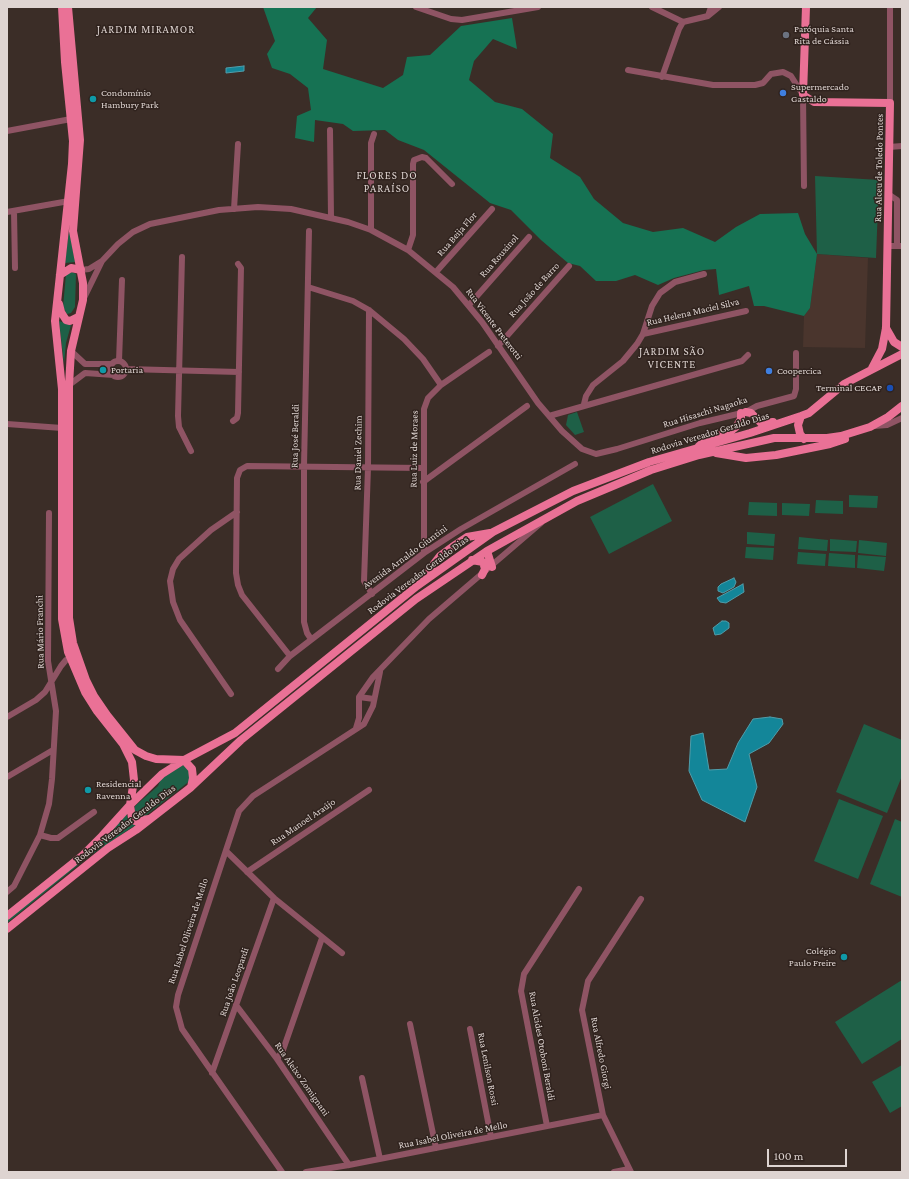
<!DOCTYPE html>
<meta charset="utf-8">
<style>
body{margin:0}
#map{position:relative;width:909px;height:1179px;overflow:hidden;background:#3b2d27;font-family:"Crimson Pro",serif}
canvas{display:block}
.frame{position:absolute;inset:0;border:8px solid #ded4d1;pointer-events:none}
.scale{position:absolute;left:767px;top:1149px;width:80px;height:18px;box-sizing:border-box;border:2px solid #ded4d1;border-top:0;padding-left:5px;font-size:12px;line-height:14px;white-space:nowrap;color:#ded4d1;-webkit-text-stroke:3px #30231e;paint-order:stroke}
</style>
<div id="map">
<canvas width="909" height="1179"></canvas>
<div class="frame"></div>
<div class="scale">100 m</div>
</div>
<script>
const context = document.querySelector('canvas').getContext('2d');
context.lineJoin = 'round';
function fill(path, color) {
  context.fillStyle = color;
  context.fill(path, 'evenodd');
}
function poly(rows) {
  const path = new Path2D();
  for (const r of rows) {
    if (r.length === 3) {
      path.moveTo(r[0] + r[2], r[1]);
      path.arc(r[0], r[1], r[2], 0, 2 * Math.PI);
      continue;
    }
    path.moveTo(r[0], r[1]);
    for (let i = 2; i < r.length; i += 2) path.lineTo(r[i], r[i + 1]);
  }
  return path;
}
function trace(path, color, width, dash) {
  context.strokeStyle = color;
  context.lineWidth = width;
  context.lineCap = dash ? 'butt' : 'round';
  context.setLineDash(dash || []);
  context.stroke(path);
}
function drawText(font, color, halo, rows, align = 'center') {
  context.font = font + ' "Crimson Pro",serif';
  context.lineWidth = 3;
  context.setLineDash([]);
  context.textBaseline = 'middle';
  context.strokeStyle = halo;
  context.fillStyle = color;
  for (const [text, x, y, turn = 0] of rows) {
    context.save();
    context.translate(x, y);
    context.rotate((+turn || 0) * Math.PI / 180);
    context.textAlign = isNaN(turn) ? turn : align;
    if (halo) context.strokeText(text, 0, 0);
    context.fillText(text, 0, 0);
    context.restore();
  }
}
const built = poly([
 [817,254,868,258,865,348,803,347,804,316,810,308]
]);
const green = poly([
 [815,176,879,180,876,258,817,254],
 [69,230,75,262,65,263],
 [72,272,76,274,75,307,71,313,67,314,63,307,66,274],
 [59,321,71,325,66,343,64,364],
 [577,412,584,432,575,435,566,425,568,415],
 [653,484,672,521,609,554,590,517],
 [849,495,878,496,877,508,849,507],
 [816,500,843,501,843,514,815,513],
 [749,502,777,503,777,516,748,515],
 [782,503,810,504,809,516,782,515],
 [747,532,775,534,774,546,747,544],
 [799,537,828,540,827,551,798,549],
 [830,539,857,541,856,552,830,551],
 [859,540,887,543,886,556,858,553],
 [746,547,774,548,773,560,745,558],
 [798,552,826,554,825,566,797,564],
 [829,553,855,555,855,568,828,566],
 [858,555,886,557,884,571,857,568],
 [864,724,902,740,902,776,887,813,836,792],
 [183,765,188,768,191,780,145,816,140,818,134,814,135,806,158,786,161,779],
 [839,799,883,816,858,879,814,861],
 [126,812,128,819,137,824,88,857,7,923,7,919],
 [895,819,902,822,902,897,870,884],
 [902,980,902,1039,862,1064,835,1022],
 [902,1065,902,1106,890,1113,872,1082]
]);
const forest = poly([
 [263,7,317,7,308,18,327,40,323,69,383,88,403,75,407,57,430,55,461,26,512,18,517,49,493,39,474,61,469,80,495,102,522,109,553,134,550,158,580,177,594,199,623,223,653,232,683,228,715,242,736,227,760,214,798,213,805,234,817,254,810,308,804,316,764,306,754,306,749,286,719,295,716,269,704,270,674,278,658,285,635,275,616,281,596,281,580,266,568,263,541,240,511,210,490,203,424,150,398,140,385,130,353,131,343,124,315,120,314,142,295,138,297,116,311,110,308,88,290,74,272,68,267,54,275,41]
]);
const water = poly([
 [244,66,244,71,226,73,226,68,244,66],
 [734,578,736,582,734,587,723,593,718,591,718,587,721,584,734,578],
 [743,584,744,592,726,603,720,602,717,598,743,584],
 [722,621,726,621,729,623,729,628,721,634,715,635,713,628,722,621],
 [770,717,782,719,783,724,769,743,749,754,757,787,745,822,702,800,689,771,691,736,703,733,709,770,727,769,738,743,753,719,770,717]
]);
const minor = poly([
 [416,7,451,19,462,20,538,7],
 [652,7,683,22],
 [708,16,719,7],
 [628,70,713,85,755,85,763,83,771,74,783,72,791,76,803,95,804,186],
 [662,77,679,29,683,22,708,16,711,7],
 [890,103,890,7],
 [330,130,331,217],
 [7,131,71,119],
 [889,147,902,146],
 [888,194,897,200,897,246],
 [234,209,238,144],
 [14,211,15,268],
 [7,212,69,201],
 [371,230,371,143,374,134],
 [309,231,304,466,304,622,307,633,311,639],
 [887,246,902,246],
 [408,250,413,235,413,164,414,160,422,157,426,158,452,184],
 [182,257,178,416,179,427,191,451],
 [81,270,89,269,102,261],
 [436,272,492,209],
 [308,287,353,301,369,310,404,339,423,359,441,385],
 [84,298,102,261,118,244,133,232,150,224,219,210,258,207,291,209,348,222,371,230,408,250,453,287,482,322,538,403,562,431,582,449,596,454,617,449,700,423,746,412,757,406,794,396,796,389,796,353],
 [469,305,529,237],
 [369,310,368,468,364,581,372,594],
 [643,334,746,311],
 [498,346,569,266],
 [71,351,85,364,112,364],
 [119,361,122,280],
 [118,369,8],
 [126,369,239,372],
 [69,385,85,373,114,375],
 [584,404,586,396,593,385,623,361,637,344,643,334,652,306,660,293,675,282,704,274],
 [549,416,742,361,748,355],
 [233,421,237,418,238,413,241,268,238,264],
 [7,424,62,428],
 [874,426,887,425,902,418],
 [423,482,527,406],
 [424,553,424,409,428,398,441,385,489,352],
 [290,656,242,595,238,585,236,573,237,478,240,470,247,466,423,468],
 [278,669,290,656,424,553,461,529,575,464],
 [231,694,180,620,173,602,170,581,173,569,179,559,211,530,237,512],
 [359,697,374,699],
 [7,717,36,700,45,692,61,666,66,660,74,657],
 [356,728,359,718,359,697,373,677,429,619,541,523],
 [7,777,53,750],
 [40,835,51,838,58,838,94,812],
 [226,851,274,898,342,953],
 [247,872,369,790],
 [7,892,14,886,40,835,49,804,52,779,56,711,48,661,49,513],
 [236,1005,277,1059,349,1165],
 [410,1024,436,1148],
 [470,1029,491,1137],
 [277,1059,283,1050,322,938],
 [212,1073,274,898],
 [362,1078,380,1159],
 [547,1126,521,991,524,974,579,889],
 [282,1172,182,1029,176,1007,178,995,239,811,253,796,364,724,373,706,380,672],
 [306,1172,349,1165,603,1115],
 [614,1172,629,1169],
 [631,1172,603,1115,582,1010,588,981,641,899]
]);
const major = poly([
 [62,7,65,62,73,141,72,164,55,321,62,389,62,619,68,652,85,692,97,711,123,744,132,762,134,780,130,805,132,818,135,821,149,819],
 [68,7,80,140,73,231,83,283,83,300,71,351,69,385,69,618,73,643,86,680,94,696,107,715,135,750,146,756,156,759,184,760,192,769,193,778,191,787],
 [806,7,803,95,814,102,890,103,886,328,882,349,872,368],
 [60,275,71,268,81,270],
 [59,304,61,312,66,320,70,321,78,317],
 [886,328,894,342,902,347],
 [746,412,751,413,761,423,773,422],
 [801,416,798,425,800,434,804,439],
 [699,446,706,440,731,431,736,427,741,419,741,413],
 [716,453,746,458,776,455,830,444,845,439],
 [487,551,492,567],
 [472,560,483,562,485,569,482,575],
 [423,578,440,556,455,545,467,537,490,533],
 [7,916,83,855,102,836,130,805,162,774,184,760,235,733,417,586,493,532,573,491,649,462,750,433,801,416,809,413,844,384,902,354],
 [7,929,108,848,136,830,190,788,241,740,416,599,487,551,577,501,651,470,699,455,774,438,827,438,841,436,870,427,888,417,902,406]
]);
const markers = [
 [786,35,4,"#6b7280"],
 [783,93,4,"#3f7fe0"],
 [93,99,4,"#0f9aa8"],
 [103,370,4,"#0f9aa8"],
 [769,371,4,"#3f7fe0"],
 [890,388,4,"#1a4fb4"],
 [88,790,4,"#0f9aa8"],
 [844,957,4,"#0f9aa8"]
];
const poiNames = [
 ["Paróquia Santa",794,29],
 ["Rita de Cássia",794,41],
 ["Supermercado",791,87],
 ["Gastaldo",791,99],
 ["Condomínio",101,93],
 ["Hambury Park",101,105],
 ["Portaria",111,370],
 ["Coopercica",777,371],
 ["Terminal CECAP",882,388,"right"],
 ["Residencial",96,784],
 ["Ravenna",96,796],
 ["Colégio",836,951,"right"],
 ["Paulo Freire",836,963,"right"]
];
const streetNames = [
 ["Rua Alceu de Toledo Pontes",879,168,-89],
 ["Rua Beija Flor",457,234,-49],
 ["Rua Rouxinol",499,256,-49],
 ["Rua João de Barro",534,290,-48],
 ["Rua Helena Maciel Silva",693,312,-13],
 ["Rua Vicente Preterotti",494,324,53],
 ["Rua Hisaschi Nagaoka",705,412,-17],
 ["Rodovia Vereador Geraldo Dias",710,433,-17],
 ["Rua José Beraldi",295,436,-89],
 ["Rua Luiz de Moraes",414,449,-89],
 ["Rua Daniel Zechim",358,453,-89],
 ["Avenida Arnaldo Giuntini",405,557,-36],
 ["Rodovia Vereador Geraldo Dias",418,575,-37],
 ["Rua Mário Franchi",40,632,-91],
 ["Rua Manoel Araújo",303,822,-34],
 ["Rodovia Vereador Geraldo Dias",125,824,-37],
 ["Rua Isabel Oliveira de Mello",188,931,-72],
 ["Rua João Leopardi",234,982,-71],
 ["Rua Alcides Otoboni Beraldi",542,1046,80],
 ["Rua Alfredo Giorgi",601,1053,79],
 ["Rua Lenilson Rossi",488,1069,79],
 ["Rua Aleixo Zomignani",302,1079,55],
 ["Rua Isabel Oliveira de Mello",453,1135,-11]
];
const neighbourhoodNames = [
 ["JARDIM MIRAMOR",146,30],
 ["FLORES DO",387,176],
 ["PARAÍSO",387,189],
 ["JARDIM SÃO",672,352],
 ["VICENTE",672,365]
];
fill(built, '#4a352d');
fill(green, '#1e6047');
fill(forest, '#167253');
fill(water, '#138699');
trace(water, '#509daa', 1);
trace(minor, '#8f5464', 6);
trace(major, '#ea7196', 8);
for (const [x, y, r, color] of markers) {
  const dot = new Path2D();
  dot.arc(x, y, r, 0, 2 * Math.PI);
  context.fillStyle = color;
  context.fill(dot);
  trace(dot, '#30231e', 1.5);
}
drawText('10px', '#ded4d1', '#30231e', poiNames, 'left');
drawText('10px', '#ded4d1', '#30231e', streetNames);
context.letterSpacing = '1px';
drawText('11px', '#ded4d1', '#30231e', neighbourhoodNames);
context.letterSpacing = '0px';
</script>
